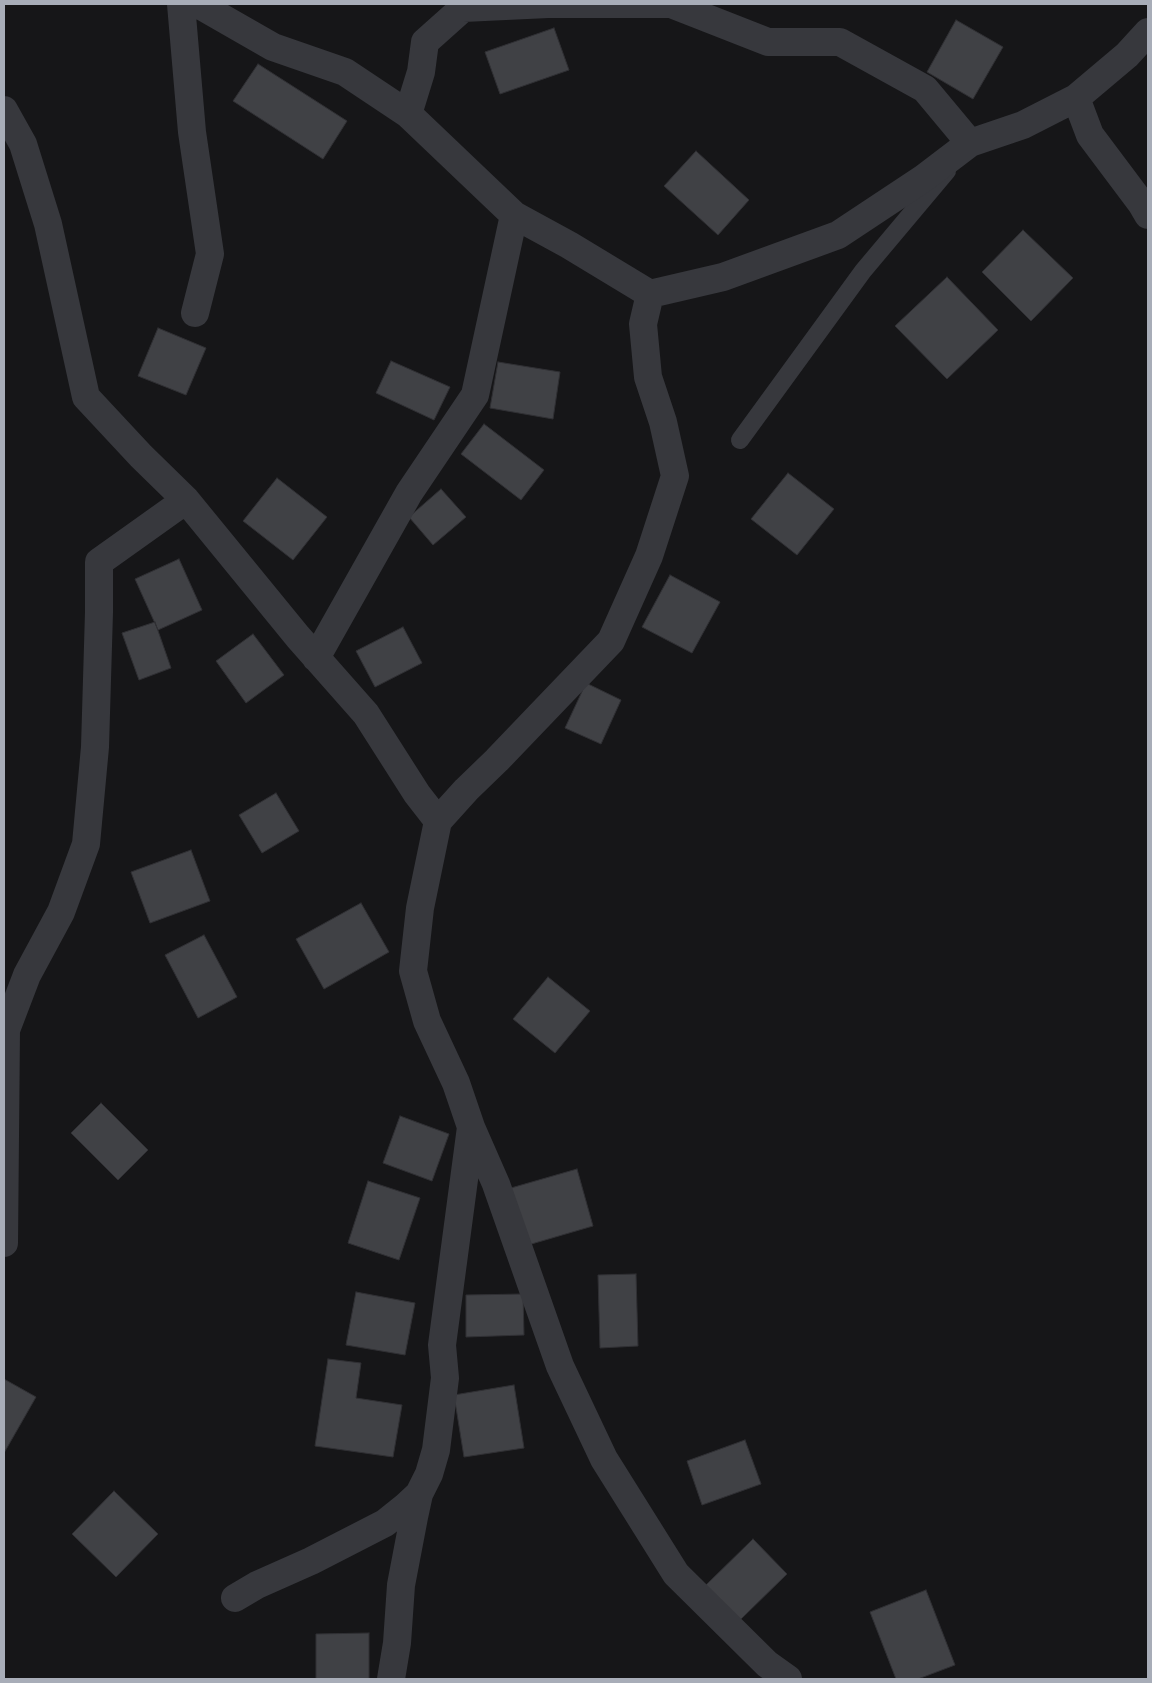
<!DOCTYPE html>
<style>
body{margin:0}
#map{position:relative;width:1152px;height:1683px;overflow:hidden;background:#161618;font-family:Lato,sans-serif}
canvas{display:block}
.frame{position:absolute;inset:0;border:5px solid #a8adb8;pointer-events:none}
</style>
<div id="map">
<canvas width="1152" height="1683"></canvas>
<div class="frame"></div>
</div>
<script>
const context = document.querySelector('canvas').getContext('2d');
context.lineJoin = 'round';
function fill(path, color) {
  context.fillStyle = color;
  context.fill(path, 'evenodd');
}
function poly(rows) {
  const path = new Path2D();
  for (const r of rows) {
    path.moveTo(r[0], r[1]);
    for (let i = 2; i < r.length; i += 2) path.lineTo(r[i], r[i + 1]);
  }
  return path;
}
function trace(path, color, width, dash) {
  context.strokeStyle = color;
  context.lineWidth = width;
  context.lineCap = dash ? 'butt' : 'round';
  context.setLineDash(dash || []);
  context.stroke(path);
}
const building = poly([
 [956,20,1003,47,973,99,927,72,956,20],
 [554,28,569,70,500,94,485,52,554,28],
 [258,64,347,121,323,159,233,101,258,64],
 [696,151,749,200,718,235,664,186,696,151],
 [1023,230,1073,278,1031,321,982,272,1023,230],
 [947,277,998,330,947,379,895,326,947,277],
 [158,328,206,348,186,395,138,376,158,328],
 [391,361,450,387,434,420,376,393,391,361],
 [498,362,560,372,553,419,490,408,498,362],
 [484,424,544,470,521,500,461,454,484,424],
 [788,473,834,509,797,555,751,519,788,473],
 [277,478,327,517,293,560,243,521,277,478],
 [441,489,466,517,433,545,409,517,441,489],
 [179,559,202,610,158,630,135,579,179,559],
 [670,575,720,602,692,653,642,627,670,575],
 [155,622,171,668,139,680,122,633,155,622],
 [403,627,422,663,375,687,356,651,403,627],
 [253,634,284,675,246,703,216,661,253,634],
 [586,683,621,700,601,744,565,728,586,683],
 [276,793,299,831,262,853,239,815,276,793],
 [191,850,210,901,150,923,131,872,191,850],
 [361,903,389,952,324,989,296,939,361,903],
 [204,935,237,997,198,1018,165,955,204,935],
 [548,977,590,1011,555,1053,513,1019,548,977],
 [101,1103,148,1150,118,1180,71,1133,101,1103],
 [400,1116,449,1134,432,1181,383,1163,400,1116],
 [577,1169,593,1226,528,1245,511,1188,577,1169],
 [368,1181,420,1198,399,1260,348,1243,368,1181],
 [636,1274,638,1346,600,1348,598,1275,636,1274],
 [356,1292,415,1303,405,1355,346,1345,356,1292],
 [523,1294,524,1335,466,1337,466,1295,523,1294],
 [328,1359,361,1363,356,1398,402,1405,393,1457,315,1446,328,1359],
 [4,1379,36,1397,4,1453,4,1379],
 [514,1385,524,1448,464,1457,454,1395,514,1385],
 [745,1440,761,1484,702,1505,687,1461,745,1440],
 [114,1491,158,1534,116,1577,72,1534,114,1491],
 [753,1539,787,1574,740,1620,706,1585,753,1539],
 [926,1590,955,1665,918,1679,896,1679,870,1612,926,1590],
 [369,1633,369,1679,316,1679,316,1634,369,1633]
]);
const lane = poly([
 [740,440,863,271,947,171]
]);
const street = poly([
 [181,4,192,132,210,254,195,313],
 [198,4,273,47,345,72,408,114,514,215,569,245,650,294],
 [1076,98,1090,135,1141,203,1148,215],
 [4,110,23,144,48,224,86,397,141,456,186,500,298,637,366,714,417,794,438,821,420,908,413,971,427,1021,456,1083,471,1127,496,1184,560,1366,604,1459,676,1574,767,1664,788,1679],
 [408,114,421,72,425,42,463,8,548,4,671,4,768,42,840,42,925,89,970,143],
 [316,658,409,493,475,395,514,215],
 [438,821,466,790,497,760,611,641,649,556,675,476,663,422,648,377,643,324,650,294,723,277,838,235,924,178,970,143,1023,125,1076,98,1127,55,1148,32],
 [4,1243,6,1030,27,975,61,912,86,844,95,747,99,612,99,562,186,500],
 [235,1598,257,1585,311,1561,385,1523,405,1507,419,1494],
 [391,1679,397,1643,401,1585,414,1517,419,1494,429,1474,436,1450,445,1378,442,1345,471,1127]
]);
fill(building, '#404145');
trace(building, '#303034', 1);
trace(lane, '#37383d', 18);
trace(street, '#37383d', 28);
</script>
